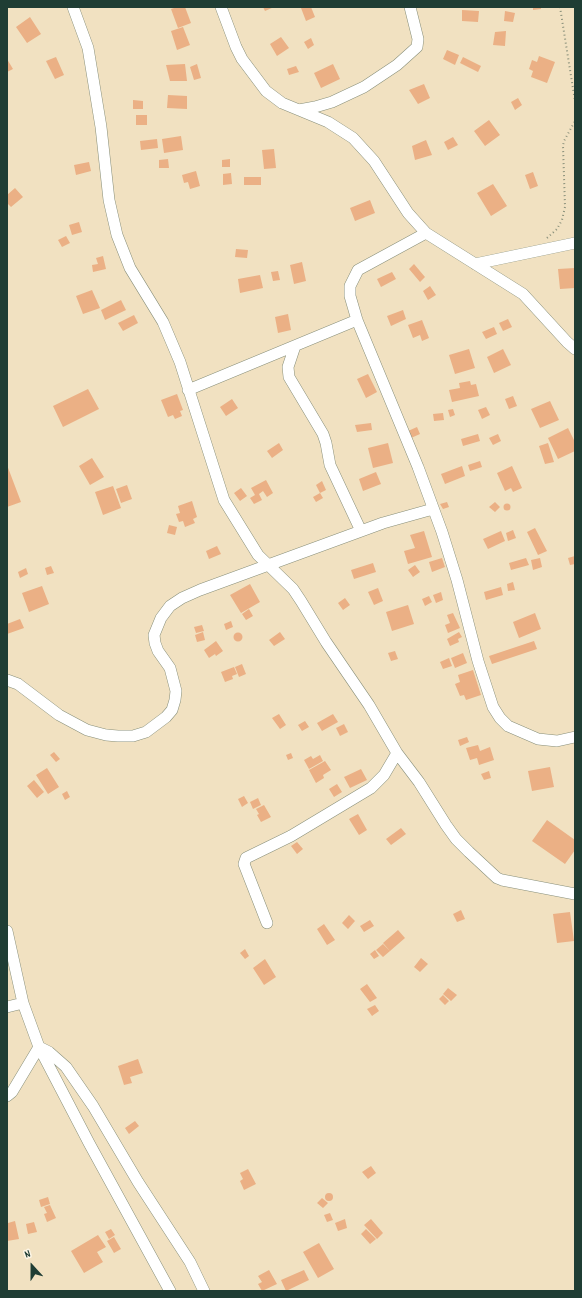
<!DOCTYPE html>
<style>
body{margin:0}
#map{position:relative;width:582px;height:1298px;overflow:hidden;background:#f1e1c1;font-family:Dekko,sans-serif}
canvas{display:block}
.frame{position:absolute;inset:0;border:8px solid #1f3d34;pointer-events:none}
.north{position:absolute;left:12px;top:1246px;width:40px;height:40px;-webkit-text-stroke:3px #fcf5e5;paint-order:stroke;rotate:339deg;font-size:11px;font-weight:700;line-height:16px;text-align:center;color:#1f3d34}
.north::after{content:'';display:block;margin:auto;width:14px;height:18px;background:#1f3d34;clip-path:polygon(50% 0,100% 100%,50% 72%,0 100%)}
</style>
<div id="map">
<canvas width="582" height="1298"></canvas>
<div class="frame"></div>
<div class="north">N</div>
</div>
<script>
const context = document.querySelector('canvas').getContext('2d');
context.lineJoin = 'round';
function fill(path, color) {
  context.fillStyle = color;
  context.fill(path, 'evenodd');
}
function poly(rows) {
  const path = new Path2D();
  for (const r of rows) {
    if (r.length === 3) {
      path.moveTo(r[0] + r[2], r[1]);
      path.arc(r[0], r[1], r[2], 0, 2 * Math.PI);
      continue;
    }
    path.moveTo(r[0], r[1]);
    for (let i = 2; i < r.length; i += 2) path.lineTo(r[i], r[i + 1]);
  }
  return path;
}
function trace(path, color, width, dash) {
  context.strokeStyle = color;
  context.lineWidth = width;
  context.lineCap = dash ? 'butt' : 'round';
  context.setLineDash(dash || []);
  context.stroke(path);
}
const building = poly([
 [177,7,185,7,191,23,178,28,171,9],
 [263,7,274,7,265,11],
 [303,7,311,7,315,17,306,21,301,8],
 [533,7,541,7,541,9,533,10],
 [462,10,479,11,478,22,462,21],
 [505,11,515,13,513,22,504,21],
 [30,17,41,34,27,43,16,27],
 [183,27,190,45,177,50,171,31],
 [506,31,505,46,493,45,495,32],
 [281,37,289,48,277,56,270,44],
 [311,38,314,45,308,49,304,42],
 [447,50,459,55,455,65,443,59],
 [539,56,555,62,547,83,531,77,533,71,529,69,532,60,537,62],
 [56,57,64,75,55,79,46,61],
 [463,57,481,66,478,72,460,63],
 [7,59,13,69,7,72],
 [185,64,187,81,170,81,166,65],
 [197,64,201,78,194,80,190,67],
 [333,64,340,79,321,88,314,73],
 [296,66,299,72,289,75,287,69],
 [424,84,430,98,418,104,409,90],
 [168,95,187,96,187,109,167,108],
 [518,98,522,105,515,110,511,102],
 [133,100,143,101,143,109,133,109],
 [136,115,147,115,147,125,136,125],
 [489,120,500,135,485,146,474,131],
 [181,136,183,150,164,153,162,139],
 [453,137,458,145,448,150,444,142],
 [157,139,158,148,141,150,140,141],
 [426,140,432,155,415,160,412,146],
 [274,149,276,168,264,169,262,150],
 [168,159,169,168,159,168,159,160],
 [230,159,230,167,222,167,222,160],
 [89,162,91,171,76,175,74,165],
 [196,171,200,186,190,189,188,182,184,183,182,175],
 [533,172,538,186,530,189,525,175],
 [231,173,232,184,223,185,223,174],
 [244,177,261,177,261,185,244,185],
 [493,184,507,206,491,216,477,193],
 [15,188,23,197,11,207,7,203,7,195],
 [370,200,375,213,355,221,350,208],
 [79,222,82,232,72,235,69,225],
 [66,236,70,243,62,247,58,240],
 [236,249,248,250,247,258,235,257],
 [103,256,106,269,93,272,92,265,98,264,96,258],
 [302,262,306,281,294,284,290,265],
 [414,264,425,277,420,282,409,269],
 [575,268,575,288,560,289,558,269],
 [278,271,280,280,273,281,271,272],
 [392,272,396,279,381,287,377,279],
 [260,275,263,288,240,293,238,279],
 [430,286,436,295,428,300,423,291],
 [92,290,100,308,83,314,76,296],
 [121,300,126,310,105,320,101,310],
 [403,310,406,319,391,326,387,316],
 [288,314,291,330,278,333,275,317],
 [134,315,138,323,123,331,118,323],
 [508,319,512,327,503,331,499,323],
 [422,320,429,338,422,341,420,335,413,338,408,325],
 [494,327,497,334,486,339,482,332],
 [469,349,475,368,455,374,449,355],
 [503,349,511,365,494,373,487,357],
 [368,374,377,392,366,398,357,379],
 [470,381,471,385,476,384,479,396,452,402,449,390,460,388,459,383],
 [88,389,99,409,63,427,53,406],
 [177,394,183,410,180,411,182,416,175,419,173,415,168,417,161,400],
 [513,396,517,406,509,409,505,399],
 [232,399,238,408,226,416,220,407],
 [550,401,559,420,540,428,531,409],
 [486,407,490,415,482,419,478,410],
 [453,409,455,415,450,417,448,410],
 [443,413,444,420,434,421,433,414],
 [371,423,372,430,357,432,355,425],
 [417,427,420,434,411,438,408,431],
 [568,428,575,442,575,451,558,459,548,438],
 [478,434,480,441,463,446,461,439],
 [498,434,501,441,493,445,489,438],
 [279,443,283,450,272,458,267,451],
 [388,443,393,463,373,468,368,448],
 [548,443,554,462,545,464,539,446],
 [92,458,104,477,90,485,79,466],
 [480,461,482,467,470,471,468,465],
 [7,465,21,502,7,507],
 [462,466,465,476,445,484,441,474],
 [512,466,522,488,513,492,511,488,505,491,497,473],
 [376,472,381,484,363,491,359,479],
 [266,480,273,493,267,497,263,491,259,494,262,500,254,504,250,498,255,495,251,488],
 [322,481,326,490,320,493,316,485],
 [127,485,132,499,121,503,116,489],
 [113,486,121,508,103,515,95,492],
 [241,488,247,496,240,501,234,493],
 [320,493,323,498,316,502,313,497],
 [192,501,197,517,193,519,195,523,185,527,183,521,179,522,176,514,180,513,178,506],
 [447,502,449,507,443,509,440,504],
 [495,502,500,507,495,512,489,507],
 [507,507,3.5],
 [169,525,177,527,175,535,167,533],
 [535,528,547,551,538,555,527,532],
 [513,530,516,538,508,541,506,533],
 [424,531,432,557,408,564,404,551,415,548,410,535],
 [501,531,505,541,488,549,483,539],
 [217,546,221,554,209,559,206,551],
 [575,556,575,564,570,565,568,558],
 [442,558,445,567,432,572,429,562],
 [526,558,529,565,511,570,509,563],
 [540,558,542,567,533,570,531,560],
 [373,563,376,572,354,579,351,570],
 [415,565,420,572,413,577,408,570],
 [51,566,54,573,47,575,45,568],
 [26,568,28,574,20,578,18,572],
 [513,582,515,590,508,591,507,584],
 [250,584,260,602,241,613,230,595],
 [42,586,49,604,29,612,22,593],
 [501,587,503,595,486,600,484,592],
 [378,588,383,601,374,605,368,592],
 [441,592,443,600,436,603,433,595],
 [429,596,432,602,425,606,422,599],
 [345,598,350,605,343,610,338,603],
 [408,605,414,624,392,631,386,612],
 [249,609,253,616,246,620,242,614],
 [453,613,460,628,448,633,445,625,450,623,447,615],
 [535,613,541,629,519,638,513,622],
 [20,619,24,628,7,634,7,624],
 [231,621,233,627,226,630,224,624],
 [202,625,204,631,196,633,194,627],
 [203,632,205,640,197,642,195,635],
 [280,632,285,639,274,646,269,640],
 [459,632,462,637,458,639,459,642,450,646,447,639],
 [238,637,4.5],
 [216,641,223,651,216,656,215,654,209,658,204,650],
 [534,641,537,649,492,664,489,656],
 [395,651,398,659,391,661,388,653],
 [463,653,467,663,455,668,451,658],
 [449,658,452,666,443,669,440,662],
 [242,664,246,674,239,677,235,667],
 [234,667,237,674,232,676,233,679,225,682,221,672],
 [473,670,481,695,466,700,464,695,460,696,455,684,460,682,458,675],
 [279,714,286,725,280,729,272,718],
 [333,714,338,722,322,731,317,723],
 [305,721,309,727,302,731,298,725],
 [344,724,348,732,340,736,336,728],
 [467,737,469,742,460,746,458,740],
 [478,745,480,751,490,747,494,760,479,765,477,758,470,760,466,748],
 [54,752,60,759,56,762,50,755],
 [291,753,293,758,288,760,286,755],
 [320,755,323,761,309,769,304,760,311,756,313,759],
 [325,761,331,770,323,775,324,778,316,783,309,770],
 [550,767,554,787,532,791,528,771],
 [47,768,59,787,48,794,36,775],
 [361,769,367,780,350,788,344,777],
 [489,771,491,778,484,780,481,774],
 [34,780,44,792,37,798,27,786],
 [337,784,342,792,334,797,329,789],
 [67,791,70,797,65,800,62,794],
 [244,796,248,803,242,807,238,799],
 [258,798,261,805,253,809,250,802],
 [264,805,271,817,261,822,257,815,259,814,256,809],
 [358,814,367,830,359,835,349,819],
 [547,820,575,840,575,850,565,864,532,841],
 [401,828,406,834,391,845,386,839],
 [297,842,303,849,297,854,291,846],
 [461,910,465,919,457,922,453,914],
 [570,912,574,941,557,943,553,914],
 [349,915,355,921,348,929,342,923],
 [370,920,374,926,364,932,360,926],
 [324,924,335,940,327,945,317,929],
 [398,930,405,938,390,951,383,943],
 [383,944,390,951,383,957,376,950],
 [245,949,249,956,245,959,240,953],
 [375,950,379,956,374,959,370,954],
 [421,958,428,964,420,972,414,967],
 [265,959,276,977,264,985,253,968],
 [367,984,377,998,370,1002,360,989],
 [448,988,457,995,451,1001,443,994],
 [443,995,449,1001,445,1005,439,999],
 [375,1005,379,1011,372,1016,367,1009],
 [138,1059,143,1073,130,1077,132,1083,124,1085,118,1066],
 [135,1121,139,1126,129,1134,125,1128],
 [371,1166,376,1173,368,1179,362,1172],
 [248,1169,256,1184,244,1190,240,1181,243,1179,240,1173],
 [329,1197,4],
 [48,1197,50,1204,41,1207,39,1200],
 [322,1198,328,1203,323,1208,317,1203],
 [50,1205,56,1218,47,1222,44,1214,47,1213,44,1207],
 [330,1213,333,1220,327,1222,324,1215],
 [8,1219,8,1223,15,1221,19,1239,7,1241],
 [345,1219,347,1228,338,1231,335,1223],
 [371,1219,383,1233,377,1239,364,1225],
 [34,1222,37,1232,28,1234,26,1224],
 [111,1229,115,1235,109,1239,105,1232],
 [366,1229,376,1239,370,1244,361,1234],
 [98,1235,106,1247,97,1252,103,1262,84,1273,71,1251],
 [114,1237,121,1249,114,1253,107,1241],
 [319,1243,334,1269,318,1278,303,1252],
 [269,1270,277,1284,262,1291,258,1284,262,1282,258,1276],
 [304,1270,309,1280,286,1291,281,1280]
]);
const path = poly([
 [560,7,575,101],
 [547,238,557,229,562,220,565,207,563,146,564,141,575,121]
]);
const minor = poly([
 [73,7,88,48,101,127,109,200,117,235,130,268,163,322,180,362,224,500,258,555,293,589,301,601,326,642,369,705,397,753,419,782,446,825,456,839,469,852,497,878,502,880,575,894],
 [221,7,236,47,242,59,266,91,282,103,328,122,353,138,374,161,408,213,426,233,523,294,567,342,575,349],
 [299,110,315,107,332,102,364,87,397,65,417,47,418,39,410,7],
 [426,233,358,270,350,286,350,296,357,320,418,467,442,532,457,580,478,661,493,707,500,718,508,726,538,739,557,741,575,737],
 [475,264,575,243],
 [295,346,288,367,289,377,323,434,326,443,330,465,361,531],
 [188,390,357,320],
 [7,680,18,684,59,715,87,730,106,735,118,736,133,736,146,732,166,717,172,710,175,700,176,691,170,668,158,651,155,643,154,635,161,618,170,606,182,598,200,590,383,523,433,509],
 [267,923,244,864,246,858,291,836,371,788,384,775,397,753],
 [7,931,23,1003,39,1047,89,1143,170,1291],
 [7,1007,23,1003],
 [7,1096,12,1092,39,1047,49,1052,66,1067,93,1106,138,1182,190,1262,204,1291]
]);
fill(building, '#ebb085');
trace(minor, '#888f7a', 12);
trace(path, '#888f7a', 2, [1, 3]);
trace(minor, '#fff', 11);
</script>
